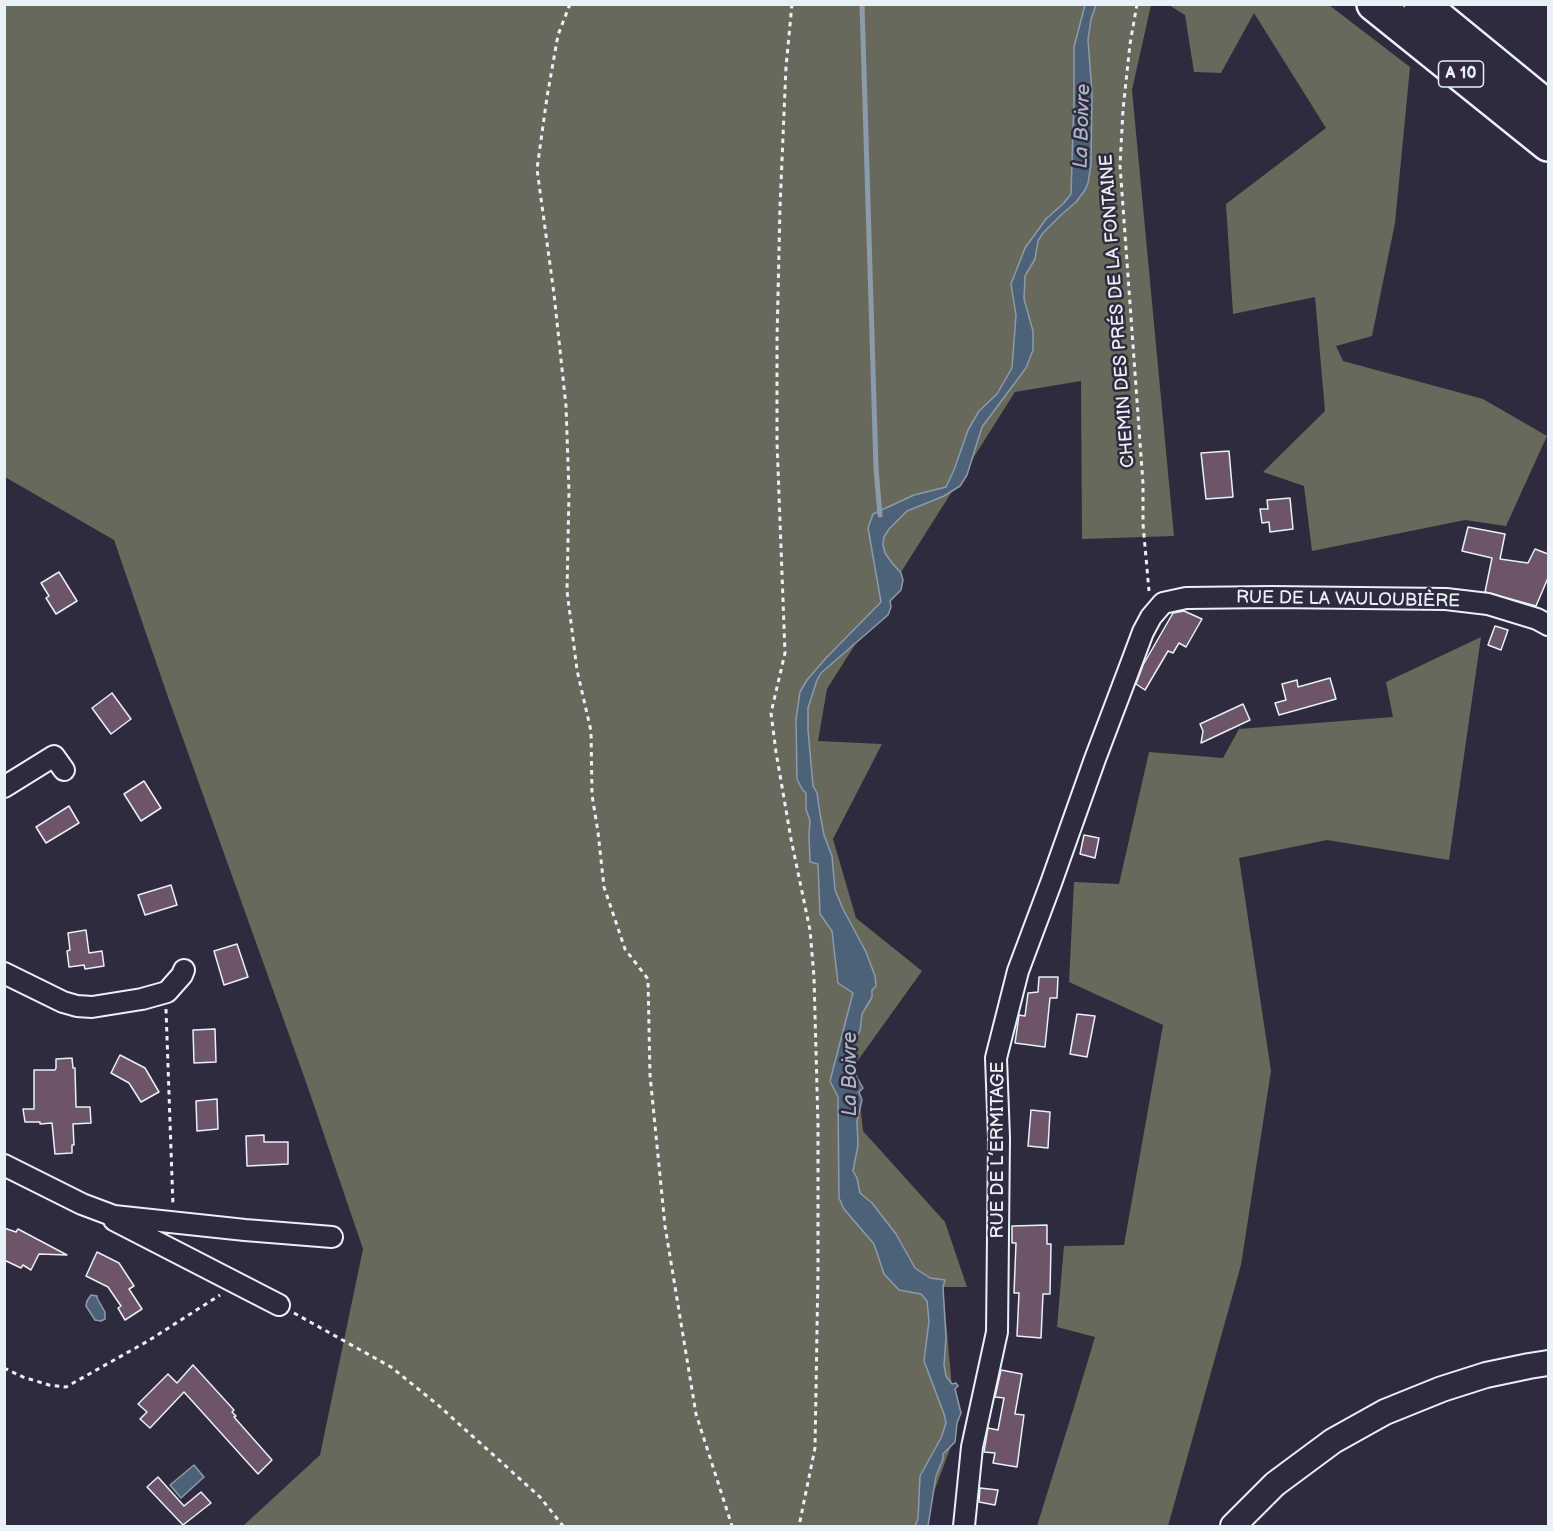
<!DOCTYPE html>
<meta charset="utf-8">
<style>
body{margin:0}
#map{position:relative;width:1553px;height:1531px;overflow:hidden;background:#2f2a3d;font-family:"Balsamiq Sans",sans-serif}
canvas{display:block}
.frame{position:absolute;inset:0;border:6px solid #e8f1f8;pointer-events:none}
</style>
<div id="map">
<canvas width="1553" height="1531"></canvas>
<div class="frame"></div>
</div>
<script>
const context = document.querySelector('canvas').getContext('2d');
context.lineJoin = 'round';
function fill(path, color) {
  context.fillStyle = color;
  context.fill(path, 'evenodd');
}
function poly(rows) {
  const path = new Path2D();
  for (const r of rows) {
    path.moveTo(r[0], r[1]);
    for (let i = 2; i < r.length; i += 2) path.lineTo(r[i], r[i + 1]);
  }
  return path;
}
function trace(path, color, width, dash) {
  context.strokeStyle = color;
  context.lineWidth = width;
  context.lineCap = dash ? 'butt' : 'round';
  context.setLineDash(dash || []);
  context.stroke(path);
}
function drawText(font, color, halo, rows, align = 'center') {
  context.font = font + ' "Balsamiq Sans",sans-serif';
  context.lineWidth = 5;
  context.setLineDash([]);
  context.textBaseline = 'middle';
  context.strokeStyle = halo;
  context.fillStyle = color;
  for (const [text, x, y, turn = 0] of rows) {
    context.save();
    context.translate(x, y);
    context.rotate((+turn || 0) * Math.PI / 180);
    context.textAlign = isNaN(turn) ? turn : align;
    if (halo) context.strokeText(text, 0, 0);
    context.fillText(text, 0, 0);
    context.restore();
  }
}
const green = poly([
 [5,5,1151,5,1132,90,1174,536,1082,539,1081,381,1015,392,827,689,818,741,882,744,833,839,856,918,922,971,856,1063,863,1131,945,1222,967,1287,943,1287,956,1433,921,1526,243,1526,320,1455,363,1249,306,1082,168,697,114,540,5,477],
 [1169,5,1329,5,1410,67,1395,223,1372,336,1336,346,1343,361,1483,399,1547,436,1506,526,1465,520,1312,551,1304,486,1263,472,1325,411,1315,297,1233,314,1226,204,1326,128,1254,13,1221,73,1194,72,1185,15],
 [1481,637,1449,860,1327,840,1239,858,1271,1071,1241,1265,1168,1526,1037,1526,1074,1407,1095,1337,1057,1327,1064,1246,1124,1245,1163,1025,1069,982,1074,882,1119,884,1149,752,1223,758,1239,729,1393,717,1386,682]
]);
const water = poly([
 [1085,5,1096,5,1091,19,1088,40,1092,93,1091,164,1088,183,1085,190,1076,202,1061,215,1043,233,1038,241,1035,259,1025,276,1024,299,1033,331,1033,350,1026,368,982,427,967,475,960,486,944,496,907,511,889,529,884,537,883,545,885,553,892,563,901,573,903,580,901,590,890,601,891,607,888,615,821,673,817,680,808,708,808,730,813,786,817,793,820,814,824,835,832,856,835,890,843,909,866,952,875,976,876,986,872,990,872,997,862,1014,860,1031,855,1039,853,1047,853,1068,855,1074,863,1088,859,1092,862,1100,857,1121,858,1145,853,1171,857,1178,860,1193,872,1203,896,1234,915,1268,930,1278,945,1280,943,1287,946,1338,944,1365,946,1376,952,1384,956,1383,958,1386,955,1389,961,1413,957,1423,955,1442,943,1454,943,1459,936,1476,928,1526,915,1526,918,1519,920,1476,941,1438,946,1423,944,1414,924,1361,929,1321,927,1301,921,1294,899,1290,884,1274,874,1244,844,1209,839,1198,838,1097,830,1081,853,993,838,983,832,931,820,914,818,864,810,862,809,834,810,821,806,809,806,793,802,789,797,779,796,720,800,692,807,680,827,657,881,602,868,528,873,514,914,495,946,487,954,470,968,430,979,411,997,394,1012,368,1016,315,1011,284,1025,248,1046,219,1064,203,1071,194,1074,100,1074,47,1085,5],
 [91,1295,97,1296,97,1298,105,1312,105,1319,101,1321,95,1320,86,1306,87,1301,91,1295],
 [194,1465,204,1477,181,1498,170,1485,194,1465]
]);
const stream = poly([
 [862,4,876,468,880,515]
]);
const building = poly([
 [1229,451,1233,497,1206,499,1201,453,1229,451],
 [1290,498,1293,529,1270,532,1269,522,1262,523,1260,509,1268,509,1267,500,1290,498],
 [1468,527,1505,534,1500,559,1528,563,1535,549,1548,554,1548,578,1536,606,1485,592,1492,558,1462,551,1468,527],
 [59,572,77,601,56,614,46,598,49,596,41,583,59,572],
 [1184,611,1202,619,1186,647,1179,643,1173,653,1168,651,1145,690,1136,684,1143,665,1173,613,1184,611],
 [1495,626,1508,630,1501,650,1488,645,1495,626],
 [1330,678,1336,699,1279,715,1275,703,1286,700,1282,684,1297,680,1298,687,1330,678],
 [112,693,131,719,111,734,92,708,112,693],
 [1243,704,1250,720,1201,743,1203,731,1200,724,1243,704],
 [144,781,161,808,141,821,124,794,144,781],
 [69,806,79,823,46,843,36,827,69,806],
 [1084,835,1099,838,1095,858,1080,854,1084,835],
 [171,885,177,905,145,915,138,895,171,885],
 [86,930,89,953,102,951,104,966,85,969,84,965,69,967,67,951,70,950,68,933,86,930],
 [237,944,248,977,224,985,214,951,237,944],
 [1039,977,1058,977,1057,998,1050,998,1045,1047,1015,1043,1019,1015,1025,1016,1028,993,1038,992,1039,977],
 [1077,1014,1095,1016,1087,1057,1070,1054,1077,1014],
 [215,1029,216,1062,194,1063,193,1030,215,1029],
 [120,1055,145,1068,159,1092,141,1102,129,1083,111,1073,120,1055],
 [72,1058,73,1068,75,1068,76,1107,90,1107,91,1123,73,1124,74,1145,72,1145,72,1153,55,1154,52,1123,40,1124,40,1122,25,1122,23,1109,34,1109,34,1070,55,1070,56,1068,56,1059,72,1058],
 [217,1099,218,1129,197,1131,196,1101,217,1099],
 [1031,1110,1050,1112,1048,1148,1028,1146,1031,1110],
 [264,1135,264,1142,288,1142,288,1164,247,1166,246,1136,264,1135],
 [1047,1225,1047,1244,1051,1244,1050,1294,1043,1294,1041,1338,1017,1336,1019,1293,1014,1293,1016,1243,1012,1243,1012,1226,1047,1225],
 [4,1228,16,1232,18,1229,67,1255,39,1254,31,1270,23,1265,21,1268,4,1260,4,1228],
 [97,1252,119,1263,134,1286,129,1289,142,1309,125,1320,118,1308,121,1306,108,1287,86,1276,97,1252],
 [193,1365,234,1410,232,1412,236,1416,234,1417,272,1460,258,1474,184,1392,150,1428,140,1419,147,1412,138,1404,168,1374,177,1383,193,1365],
 [1001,1370,1022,1374,1015,1414,1024,1415,1017,1467,993,1463,995,1453,984,1452,988,1428,998,1430,1004,1398,995,1397,1001,1370],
 [158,1477,184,1506,201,1492,211,1503,183,1525,147,1487,158,1477],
 [980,1488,998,1490,995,1505,979,1502,980,1488]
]);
const path = poly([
 [570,4,558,35,547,97,537,169,554,294,566,406,569,492,567,591,577,670,591,731,592,795,598,832,604,887,625,949,648,979,650,1075,665,1226,696,1414,732,1526],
 [792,4,786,67,780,207,777,340,777,442,785,653,771,713,776,752,791,839,810,930,814,977,818,1125,818,1272,815,1448,799,1526],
 [1137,4,1130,44,1123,110,1120,165,1143,484,1143,524,1149,591],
 [166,1009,173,1206],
 [294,1313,391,1367,438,1405,540,1497,563,1526],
 [4,1368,23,1377,49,1385,66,1387,148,1341,220,1295]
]);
const minor = poly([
 [4,787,54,756,64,770],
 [4,973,63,1002,77,1006,92,1007,142,999,167,992,182,975,184,970],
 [4,1165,82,1204,114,1216,245,1230,332,1237],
 [114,1220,279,1305],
 [964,1526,972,1447,997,1332,999,1138,996,1058,1018,971,1051,883,1095,759,1128,672,1143,632,1151,617,1163,603,1186,598,1272,597,1446,599,1488,604,1537,619,1548,625]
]);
const tertiary = poly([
 [1233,1526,1275,1484,1333,1441,1385,1412,1442,1389,1486,1375,1529,1366,1548,1363]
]);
const motorway = poly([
 [1374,4,1548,144],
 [1421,4,1548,108]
]);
const shields = [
 [1461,74,45]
];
const shieldNames = [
 ["A 10",1461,74]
];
const streetNames = [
 ["CHEMIN DES PRÉS DE LA FONTAINE",1118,311,-94],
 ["RUE DE LA VAULOUBIÈRE",1348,600,1],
 ["RUE DE L’ERMITAGE",998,1150,-90]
];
const waterNames = [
 ["La Boivre",1083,126,-88],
 ["La Boivre",851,1074,-90]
];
fill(green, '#68695b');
fill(water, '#4d6178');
trace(water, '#8b9bab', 1.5);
trace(stream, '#8b9bab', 5);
fill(building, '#6c5568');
trace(building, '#e8f1f8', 1.5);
trace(minor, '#e8f1f8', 24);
trace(tertiary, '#e8f1f8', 28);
trace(motorway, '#e8f1f8', 38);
trace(path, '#e8f1f8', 3, [4.5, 4.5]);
trace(minor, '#2f2a3d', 20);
trace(tertiary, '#2f2a3d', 24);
trace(motorway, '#2f2a3d', 33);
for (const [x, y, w] of shields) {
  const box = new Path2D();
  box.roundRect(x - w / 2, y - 13, w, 26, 4.5);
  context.fillStyle = '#2f2a3d';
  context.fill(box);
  trace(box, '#e8f1f8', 1.5);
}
drawText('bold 16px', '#e8f1f8', null, shieldNames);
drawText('18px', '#e8f1f8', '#2f2a3d', streetNames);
drawText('italic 20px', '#aab7c5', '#2f2a3d', waterNames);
</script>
